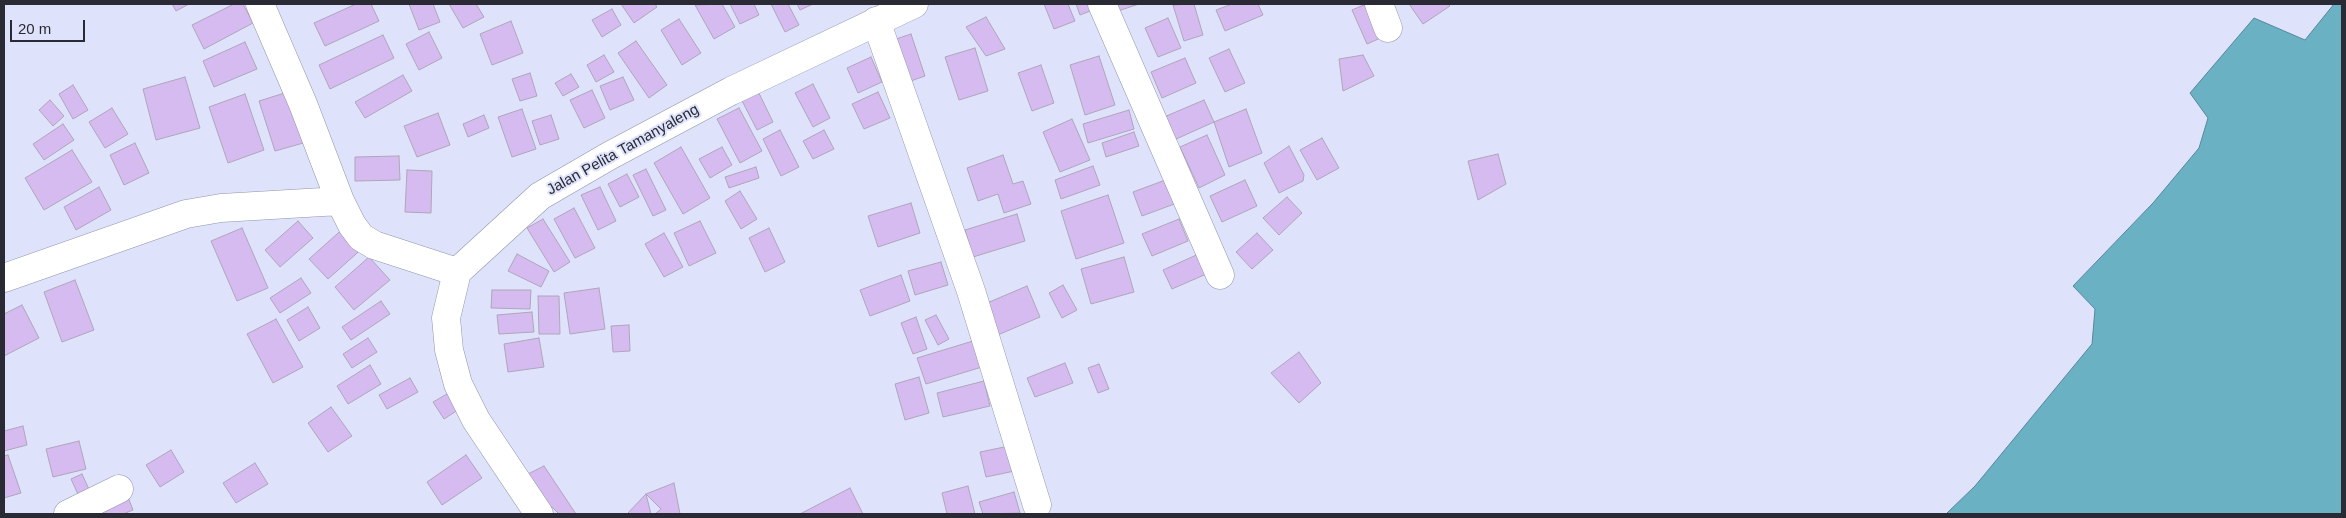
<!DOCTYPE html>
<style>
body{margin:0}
#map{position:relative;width:2346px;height:518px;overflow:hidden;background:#dee3fb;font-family:Arial,sans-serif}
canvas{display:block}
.frame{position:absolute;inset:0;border:5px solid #292a33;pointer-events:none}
.scale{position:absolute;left:10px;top:20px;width:75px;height:22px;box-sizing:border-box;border:2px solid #292a33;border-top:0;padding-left:6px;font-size:15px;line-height:18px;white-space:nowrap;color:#292a33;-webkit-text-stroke:4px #dee3fb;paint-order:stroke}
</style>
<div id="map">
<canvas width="2346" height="518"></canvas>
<div class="frame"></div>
<div class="scale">20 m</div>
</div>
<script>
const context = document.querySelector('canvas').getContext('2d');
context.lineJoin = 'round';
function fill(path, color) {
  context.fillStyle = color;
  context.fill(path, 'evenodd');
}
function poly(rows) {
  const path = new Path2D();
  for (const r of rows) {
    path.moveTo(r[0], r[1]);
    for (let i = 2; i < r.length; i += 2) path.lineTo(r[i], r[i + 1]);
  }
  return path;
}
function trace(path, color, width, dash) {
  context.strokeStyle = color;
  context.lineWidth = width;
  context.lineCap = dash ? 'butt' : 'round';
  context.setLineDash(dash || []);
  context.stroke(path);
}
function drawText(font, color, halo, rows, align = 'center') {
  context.font = font + ' Arial,sans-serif';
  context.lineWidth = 4;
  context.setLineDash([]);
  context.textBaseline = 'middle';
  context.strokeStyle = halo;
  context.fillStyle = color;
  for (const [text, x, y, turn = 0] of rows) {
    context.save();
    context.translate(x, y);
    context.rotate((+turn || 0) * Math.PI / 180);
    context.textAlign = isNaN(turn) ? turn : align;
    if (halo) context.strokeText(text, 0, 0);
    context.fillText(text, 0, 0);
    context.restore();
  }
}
const water = poly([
 [2334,4,2342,4,2342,514,1946,514,1975,486,2092,344,2095,309,2073,286,2153,203,2199,148,2208,118,2190,93,2254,18,2305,40,2334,4]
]);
const building = poly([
 [172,4,189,4,176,11,172,4],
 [234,4,243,4,253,23,204,49,192,25,234,4],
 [356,4,371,4,379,21,325,46,314,23,356,4],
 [409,4,433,4,440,22,419,30,409,4],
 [449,4,476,4,484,17,463,28,449,4],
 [621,4,655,4,657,7,634,23,621,4],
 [722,4,735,27,714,39,695,5,722,4],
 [730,4,754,4,759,15,740,24,730,4],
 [771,4,788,4,799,25,785,32,771,4],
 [797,4,813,4,800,10,797,4],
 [1044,4,1068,4,1075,21,1054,29,1044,4],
 [1076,4,1096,4,1098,8,1080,15,1076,4],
 [1108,4,1139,4,1112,13,1108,4],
 [1194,4,1203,35,1184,41,1173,5,1194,4],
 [1232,4,1258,4,1263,15,1225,31,1216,10,1232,4],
 [1366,4,1385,36,1367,44,1352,10,1366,4],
 [1409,4,1448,4,1450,6,1423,24,1409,4],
 [612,9,621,25,602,37,592,20,612,9],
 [986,17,1005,49,986,56,966,27,986,17],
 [1168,18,1181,48,1158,57,1145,28,1168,18],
 [679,19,701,53,682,65,661,30,679,19],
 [511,21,523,53,492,65,480,34,511,21],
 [429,32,442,58,419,70,406,44,429,32],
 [911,34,925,76,905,83,890,41,911,34],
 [383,35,394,58,330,89,319,65,383,35],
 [636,41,667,85,649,98,618,53,636,41],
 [245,42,257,69,214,87,203,61,245,42],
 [975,48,988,91,959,100,945,57,975,48],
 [1229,49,1245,83,1225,92,1209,58,1229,49],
 [604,55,614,72,596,82,587,65,604,55],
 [1363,55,1374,76,1343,91,1339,59,1363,55],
 [1099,56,1115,105,1085,115,1070,65,1099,56],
 [871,57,882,82,858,93,847,68,871,57],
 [1185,58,1196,83,1162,98,1151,72,1185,58],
 [1041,65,1054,103,1032,111,1018,73,1041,65],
 [530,73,537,96,520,101,512,79,530,73],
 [571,74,579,87,563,96,555,83,571,74],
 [403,75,412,91,365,118,355,102,403,75],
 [185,77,200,128,156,140,143,89,185,77],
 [623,77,634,100,610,110,600,86,623,77],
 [813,84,830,118,813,127,795,93,813,84],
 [73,85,88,110,73,119,59,94,73,85],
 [755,85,773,122,757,130,738,93,755,85],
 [592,90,605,118,584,128,570,100,592,90],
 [291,91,307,142,275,151,259,101,291,91],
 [878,92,890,118,864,129,852,104,878,92],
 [245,94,264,150,228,163,209,107,245,94],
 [50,100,64,116,53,126,39,110,50,100],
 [1204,100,1214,122,1174,140,1164,117,1204,100],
 [112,108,128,134,105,148,89,122,112,108],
 [739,108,762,151,740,163,717,119,739,108],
 [522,109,536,149,512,157,498,117,522,109],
 [1246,109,1262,153,1229,167,1214,122,1246,109],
 [1129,110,1134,129,1088,143,1083,124,1129,110],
 [438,113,450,145,417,157,404,126,438,113],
 [484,115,489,128,468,137,463,124,484,115],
 [551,115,559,139,540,145,532,121,551,115],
 [1072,119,1090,160,1060,172,1043,132,1072,119],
 [63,124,74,140,44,160,33,144,63,124],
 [780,130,799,167,781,176,763,139,780,130],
 [824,130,834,149,813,159,803,141,824,130],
 [1134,132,1139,146,1106,157,1102,143,1134,132],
 [1207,135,1225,175,1199,188,1180,147,1207,135],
 [1322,138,1339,168,1317,180,1300,150,1322,138],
 [135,143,149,173,124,185,110,155,135,143],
 [1289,146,1304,175,1303,181,1279,193,1264,163,1289,146],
 [681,147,710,198,683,214,654,163,681,147],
 [722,147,732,165,710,178,699,159,722,147],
 [72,150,92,182,44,210,25,178,72,150],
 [1498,154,1506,184,1478,200,1468,161,1498,154],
 [1003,155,1013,184,1023,181,1031,204,1004,213,998,194,978,201,967,168,1003,155],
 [399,156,400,180,355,181,355,157,399,156],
 [1093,166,1100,185,1061,199,1055,180,1093,166],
 [756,167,759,178,729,188,725,177,756,167],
 [646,169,666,210,653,216,633,175,646,169],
 [407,170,432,171,431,213,405,212,407,170],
 [627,174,639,197,620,207,608,184,627,174],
 [1168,179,1177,203,1142,216,1133,192,1168,179],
 [1245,180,1257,206,1222,222,1210,196,1245,180],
 [99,187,111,210,76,230,64,207,99,187],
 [600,187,616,221,598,230,581,195,600,187],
 [740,191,757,219,741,229,725,201,740,191],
 [1108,195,1124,243,1076,259,1061,211,1108,195],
 [1287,197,1302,213,1279,235,1263,218,1287,197],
 [911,203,920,233,878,247,868,216,911,203],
 [574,208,595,248,575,258,554,219,574,208],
 [1017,214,1025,241,973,257,965,230,1017,214],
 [543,219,570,262,554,272,527,228,543,219],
 [1179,219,1188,241,1152,256,1142,234,1179,219],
 [298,221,313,238,280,267,265,250,298,221],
 [700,221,716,253,689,266,674,233,700,221],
 [346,226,365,246,328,279,309,259,346,226],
 [242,228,268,288,237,301,211,241,242,228],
 [769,228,785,262,765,272,749,238,769,228],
 [664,233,683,267,664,277,645,244,664,233],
 [1257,233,1273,250,1252,269,1236,252,1257,233],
 [1203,252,1211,272,1172,289,1163,270,1203,252],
 [517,254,549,271,541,287,508,271,517,254],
 [369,257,390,280,354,310,335,287,369,257],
 [1124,257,1134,292,1091,304,1081,269,1124,257],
 [941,262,948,285,915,295,908,271,941,262],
 [901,275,910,301,870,316,860,290,901,275],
 [301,278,311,293,280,313,270,298,301,278],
 [75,280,94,330,62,342,44,292,75,280],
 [1063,285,1077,310,1062,318,1049,293,1063,285],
 [1027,286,1040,317,993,337,980,306,1027,286],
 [599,288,605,329,570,334,564,293,599,288],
 [492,290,531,290,530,309,491,308,492,290],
 [538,296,559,296,560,334,539,334,538,296],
 [381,301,390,314,351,340,342,327,381,301],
 [22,305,39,338,4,356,4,314,22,305],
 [308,307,320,328,299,341,287,320,308,307],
 [532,312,534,332,499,334,497,315,532,312],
 [936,315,949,339,938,345,925,320,936,315],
 [916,317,927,349,913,354,901,323,916,317],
 [276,319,303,367,273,383,247,334,276,319],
 [629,325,630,351,613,352,611,326,629,325],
 [368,338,377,352,352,368,343,354,368,338],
 [539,338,544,367,508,372,504,344,539,338],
 [973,341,982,367,926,384,917,358,973,341],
 [1299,352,1321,383,1299,403,1271,373,1299,352],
 [1065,363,1073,383,1035,397,1027,378,1065,363],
 [1099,364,1109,389,1098,393,1088,368,1099,364],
 [370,365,381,384,348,404,337,386,370,365],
 [919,377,929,413,905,420,895,384,919,377],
 [410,378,418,392,387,409,379,395,410,378],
 [984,381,990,406,943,417,937,393,984,381],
 [454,390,461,408,444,419,433,402,454,390],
 [331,407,352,436,328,452,308,423,331,407],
 [23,426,27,445,4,451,4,431,23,426],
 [79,441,86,469,53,477,46,449,79,441],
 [1019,444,1024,469,986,477,980,452,1019,444],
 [171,450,184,472,160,487,146,465,171,450],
 [8,455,21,493,4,498,4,456,8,455],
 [466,455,482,478,442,505,427,482,466,455],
 [255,463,268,484,236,503,223,483,255,463],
 [544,466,576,514,559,514,552,507,546,511,526,475,544,466],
 [82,474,92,496,81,501,71,479,82,474],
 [674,483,680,514,651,514,646,494,674,483],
 [968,486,975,514,947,514,942,493,968,486],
 [850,488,863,514,800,514,850,488],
 [126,492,133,510,123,514,86,514,126,492],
 [1014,492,1020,513,983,514,979,502,1014,492],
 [646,494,661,509,655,514,627,514,646,494]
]);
const minor = poly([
 [260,4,303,104,340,201],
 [1102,4,1220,275],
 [1379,4,1388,28],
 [876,21,971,291,1037,505],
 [4,278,186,214,221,208,340,201,352,225,361,237,374,245,457,272],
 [68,514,119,489]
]);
const tertiary = poly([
 [539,514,476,420,458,384,449,350,446,318,457,272,540,196,609,156,731,91,914,4]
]);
const streetNames = [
 ["Jalan Pelita Tamanyaleng",623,150,-29]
];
fill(water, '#6ab1c3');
trace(water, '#568898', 1);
fill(building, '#d5bbef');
trace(building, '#afa5ba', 1);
trace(minor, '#9094aa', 29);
trace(tertiary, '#9094aa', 29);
trace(minor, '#fff', 28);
trace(tertiary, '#fff', 28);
drawText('15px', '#292a33', '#dee3fb', streetNames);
</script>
